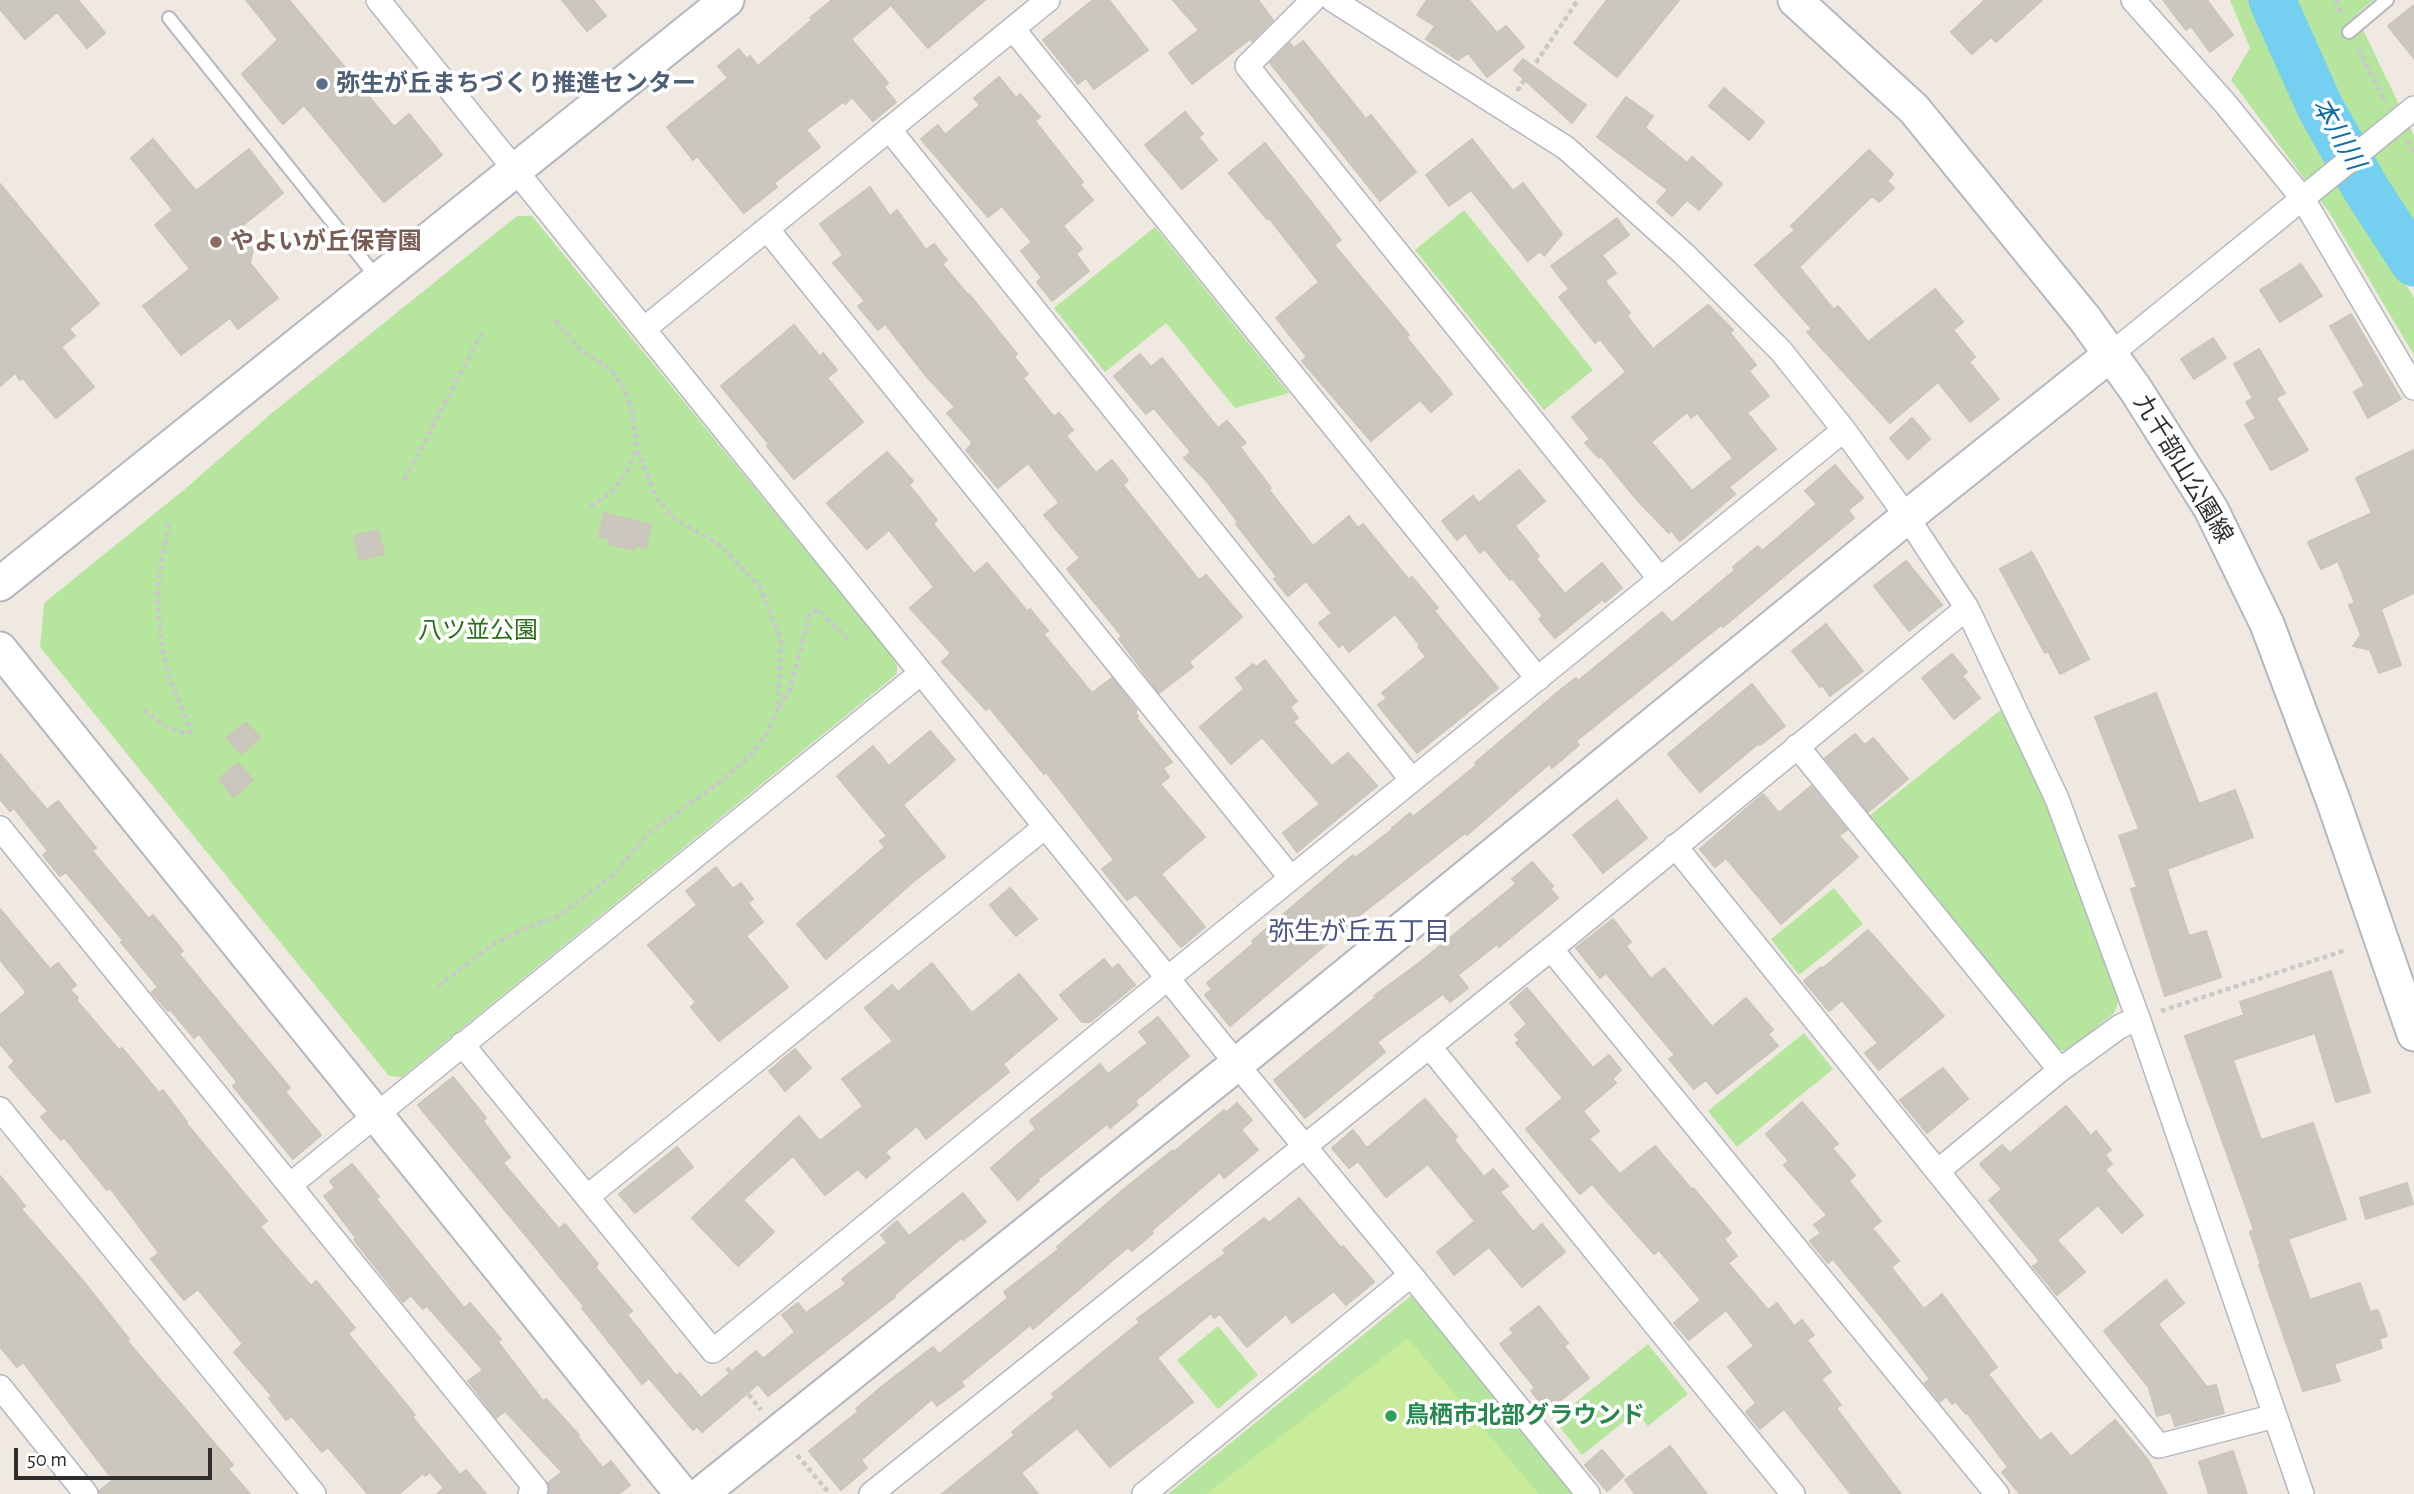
<!DOCTYPE html>
<meta charset="utf-8">
<style>
body{margin:0}
#map{position:relative;width:2414px;height:1494px;overflow:hidden;background:#efe9e1;font-family:"Alegreya Sans",sans-serif}
canvas{display:block}
.scale{position:absolute;left:14px;top:1448px;width:198px;height:32px;box-sizing:border-box;border:4px solid #2e2e2e;border-top:0;padding-left:9px;font-size:21px;line-height:24px;white-space:nowrap;color:#2e2e2e;-webkit-text-stroke:5px #fff;paint-order:stroke}
</style>
<div id="map">
<canvas width="2414" height="1494"></canvas>
<div class="scale">50 m</div>
</div>
<script>
const context = document.querySelector('canvas').getContext('2d');
context.lineJoin = 'round';
function fill(path, color) {
  context.fillStyle = color;
  context.fill(path, 'evenodd');
}
function poly(rows) {
  const path = new Path2D();
  for (const r of rows) {
    path.moveTo(r[0], r[1]);
    for (let i = 2; i < r.length; i += 2) path.lineTo(r[i], r[i + 1]);
  }
  return path;
}
function trace(path, color, width, dash) {
  context.strokeStyle = color;
  context.lineWidth = width;
  context.lineCap = dash ? 'butt' : 'round';
  context.setLineDash(dash || []);
  context.stroke(path);
}
function drawText(font, color, halo, rows, align = 'center') {
  context.font = font + ' "Alegreya Sans","Noto Sans JP",sans-serif';
  context.lineWidth = 7;
  context.setLineDash([]);
  context.textBaseline = 'middle';
  context.strokeStyle = halo;
  context.fillStyle = color;
  for (const [text, x, y, turn = 0] of rows) {
    context.save();
    context.translate(x, y);
    context.rotate((+turn || 0) * Math.PI / 180);
    context.textAlign = isNaN(turn) ? turn : align;
    if (halo) context.strokeText(text, 0, 0);
    context.fillText(text, 0, 0);
    context.restore();
  }
}
const green = poly([
 [2230,0,2251,0,2314,135,2414,298,2414,355,2329,212,2231,80,2250,48],
 [2292,0,2373,0,2356,15,2414,136,2414,228,2368,153],
 [1464,210,1593,370,1544,410,1415,250],
 [517,216,532,216,897,662,897,674,402,1077,389,1076,40,647,44,603,185,489,272,413],
 [1155,227,1289,393,1235,408,1166,323,1105,372,1054,308],
 [2003,708,2039,787,2119,1000,2114,1013,2067,1051,2056,1049,1868,817],
 [1834,888,1863,924,1799,975,1771,939],
 [1804,1033,1833,1069,1737,1147,1708,1111],
 [1412,1295,1573,1494,1538,1494,1408,1339,1207,1494,1168,1494],
 [1218,1326,1258,1375,1218,1409,1177,1360],
 [1648,1344,1688,1394,1648,1426,1636,1412,1582,1455,1554,1420]
]);
const pitch = poly([
 [1408,1338,1538,1494,1207,1494]
]);
const river = poly([
 [2272,0,2320,107,2366,189,2414,263]
]);
const building = poly([
 [0,0,78,0,105,33,87,48,57,12,25,39,0,9,0,0],
 [246,0,289,0,394,127,409,114,442,155,384,202,304,105,283,124,242,74,278,40,246,0],
 [562,0,593,0,606,16,587,31,562,0],
 [832,0,985,0,928,48,891,5,851,39,888,83,884,87,896,102,873,121,852,97,845,104,843,102,806,130,820,147,774,183,777,187,744,213,697,156,693,160,667,127,728,78,718,66,739,49,747,59,750,56,758,66,812,20,810,18,832,0],
 [1093,0,1109,0,1148,50,1094,89,1086,78,1078,84,1043,40,1093,0],
 [1173,0,1258,0,1273,20,1252,41,1250,39,1192,84,1169,53,1199,30,1173,0],
 [1427,0,1469,0,1497,33,1506,26,1524,47,1487,77,1468,53,1458,60,1426,39,1435,26,1417,15,1427,0],
 [1607,0,1679,0,1617,77,1574,43,1607,0],
 [1985,0,2042,0,1996,42,1991,37,1972,54,1951,32,1985,0],
 [2163,0,2207,0,2233,35,2210,52,2191,26,2186,30,2163,0],
 [2414,5,2414,58,2388,26,2414,5],
 [1303,41,1366,119,1371,115,1416,172,1380,201,1270,63,1290,43,1294,48,1303,41],
 [1523,59,1586,105,1572,123,1514,70,1523,59],
 [999,77,1016,98,1020,94,1040,117,1035,121,1083,182,1080,185,1093,200,1063,226,1082,249,1076,254,1089,271,1052,301,1037,282,1042,278,1021,251,1032,242,1002,206,988,217,921,139,938,125,945,135,980,105,974,98,999,77],
 [1724,88,1764,122,1749,140,1709,106,1724,88],
 [1626,97,1653,116,1645,128,1687,163,1692,157,1722,184,1699,210,1687,200,1672,216,1657,202,1668,190,1597,137,1626,97],
 [1185,112,1203,134,1198,137,1217,160,1182,189,1145,145,1185,112],
 [153,139,196,191,249,149,283,193,237,230,253,250,250,263,278,298,238,329,230,318,181,355,143,306,190,269,155,225,173,210,131,158,153,139],
 [1472,139,1513,191,1523,183,1562,234,1544,256,1540,251,1528,261,1471,190,1449,206,1426,175,1472,139],
 [1265,143,1341,240,1334,245,1409,335,1406,337,1452,394,1431,412,1420,400,1371,441,1302,361,1307,357,1276,318,1319,282,1269,218,1267,219,1229,173,1265,143],
 [1869,150,1893,174,1887,181,1894,188,1879,202,1872,196,1799,267,1834,310,1838,306,1868,342,1935,289,1963,322,1953,330,1975,357,1969,362,1999,399,1970,422,1938,382,1890,423,1807,332,1812,329,1755,265,1795,230,1791,226,1869,150],
 [0,184,99,304,69,329,75,336,61,347,94,387,56,418,23,378,20,380,15,373,0,386,0,184],
 [870,187,890,216,897,210,926,250,934,244,947,260,942,264,968,295,969,294,1017,354,1014,357,1028,374,1023,378,1054,417,1059,413,1073,430,1066,436,1096,473,1112,460,1128,480,1123,485,1199,580,1206,575,1242,617,1189,662,1193,667,1159,693,1119,639,1122,636,1067,569,1080,558,1044,515,1059,503,1028,463,998,488,966,450,972,444,971,441,947,413,955,407,927,377,885,324,878,330,858,306,865,301,833,263,843,255,820,224,870,187],
 [1617,218,1629,235,1602,255,1616,273,1605,281,1630,313,1627,316,1653,349,1708,305,1733,330,1730,333,1756,365,1749,371,1769,396,1747,413,1776,449,1729,487,1735,494,1680,541,1671,530,1669,533,1638,501,1601,456,1599,458,1585,443,1590,439,1572,417,1626,372,1600,339,1595,343,1559,297,1569,289,1551,266,1617,218],
 [1687,412,1691,418,1697,413,1733,458,1692,491,1651,442,1687,412],
 [2301,264,2322,296,2280,322,2260,290,2301,264],
 [2351,314,2401,399,2368,418,2354,392,2365,386,2330,326,2351,314],
 [794,325,820,357,823,353,837,370,827,378,863,422,794,479,767,446,769,444,721,386,794,325],
 [2213,338,2226,358,2194,379,2181,359,2213,338],
 [2259,349,2285,393,2276,398,2308,450,2271,470,2245,425,2256,418,2246,402,2253,398,2234,364,2259,349],
 [1140,354,1151,367,1162,358,1218,428,1227,421,1246,443,1240,447,1271,488,1269,490,1313,546,1349,516,1358,528,1363,524,1409,580,1412,577,1438,608,1434,611,1498,688,1417,753,1378,705,1387,698,1382,693,1426,657,1418,647,1420,645,1395,614,1349,652,1343,644,1339,647,1319,623,1332,613,1306,581,1288,596,1274,579,1277,577,1236,524,1238,522,1204,478,1184,458,1191,452,1154,408,1146,414,1114,376,1140,354],
 [1912,418,1930,439,1908,459,1890,438,1912,418],
 [2414,450,2414,593,2381,609,2401,665,2379,673,2370,650,2353,646,2361,635,2349,605,2355,603,2338,561,2321,569,2308,542,2372,513,2356,478,2414,450],
 [887,452,913,481,909,485,937,520,933,524,974,574,987,563,1027,611,1030,609,1048,631,1043,634,1092,693,1112,678,1137,710,1135,712,1138,716,1136,718,1172,762,1163,768,1169,777,1160,784,1205,837,1161,874,1205,927,1181,947,1136,894,1127,900,1102,869,1114,860,1046,772,1044,774,989,707,986,710,942,662,951,653,910,608,934,587,889,530,867,549,827,503,887,452],
 [1835,465,1863,498,1848,510,1854,518,1723,627,1721,625,1576,741,1579,745,1552,768,1549,764,1467,835,1465,833,1355,919,1357,922,1331,943,1330,941,1230,1026,1205,995,1212,989,1207,983,1254,943,1252,941,1353,855,1355,858,1393,829,1392,828,1410,813,1413,817,1477,765,1475,763,1559,691,1576,678,1578,681,1662,612,1672,623,1735,570,1733,567,1758,546,1762,551,1817,504,1805,491,1835,465],
 [1519,470,1545,501,1515,526,1539,556,1536,559,1565,594,1602,563,1622,588,1605,602,1603,599,1555,638,1539,619,1543,616,1512,578,1510,580,1485,549,1480,553,1465,533,1457,540,1442,521,1473,496,1479,503,1519,470],
 [604,513,651,525,646,548,635,545,634,550,609,544,610,539,599,537,604,513],
 [378,530,384,554,360,560,354,536,378,530],
 [2032,552,2089,659,2060,674,2048,651,2045,653,2000,569,2032,552],
 [1906,561,1942,605,1909,631,1874,586,1906,561],
 [1826,624,1863,671,1830,696,1822,685,1820,687,1792,651,1826,624],
 [1952,654,1967,672,1962,676,1980,698,1954,719,1922,678,1952,654],
 [1265,660,1297,701,1290,707,1298,718,1293,722,1332,766,1348,753,1377,786,1297,852,1283,833,1320,804,1262,737,1231,764,1200,727,1244,689,1236,678,1253,664,1256,667,1265,660],
 [1752,684,1785,726,1760,745,1759,743,1700,792,1668,754,1752,684],
 [2156,693,2199,804,2235,790,2253,837,2167,869,2189,936,2206,931,2221,977,2165,996,2131,889,2137,887,2119,836,2139,829,2095,717,2156,693],
 [246,722,260,738,241,754,227,738,246,722],
 [930,731,955,760,903,805,945,857,914,881,826,959,797,924,885,847,880,841,887,836,837,776,873,746,889,766,930,731],
 [1855,734,1865,745,1873,738,1908,779,1868,812,1825,758,1855,734],
 [0,754,47,810,58,801,96,848,92,851,149,919,153,915,183,951,179,954,290,1088,285,1092,321,1135,293,1159,233,1086,237,1082,199,1034,194,1038,170,1009,168,1011,152,992,158,987,121,942,123,940,66,872,60,876,43,855,48,851,14,808,10,811,0,799,0,754],
 [238,763,253,780,234,797,219,779,238,763],
 [1811,786,1847,830,1839,836,1858,857,1781,924,1726,858,1715,867,1700,849,1763,794,1779,813,1811,786],
 [1617,800,1647,838,1603,873,1573,835,1617,800],
 [1532,862,1553,886,1550,889,1558,898,1499,947,1497,944,1458,975,1468,988,1450,1002,1443,994,1377,1042,1385,1052,1305,1118,1274,1080,1376,997,1374,996,1419,963,1516,884,1512,879,1532,862],
 [716,867,733,889,741,883,753,899,748,903,763,922,746,936,788,987,719,1041,691,1007,696,1002,648,945,697,905,686,891,716,867],
 [1010,888,1037,919,1016,936,990,905,1010,888],
 [0,909,50,969,58,963,76,985,70,990,78,998,76,1000,119,1050,122,1048,159,1093,163,1090,187,1122,186,1123,267,1221,260,1227,311,1286,316,1281,355,1328,348,1334,415,1415,412,1417,460,1475,466,1470,486,1494,437,1494,444,1488,430,1472,425,1476,423,1473,399,1494,368,1494,328,1447,322,1452,292,1416,286,1420,269,1398,272,1396,234,1352,243,1344,198,1289,184,1300,151,1259,159,1253,110,1188,107,1190,64,1137,61,1140,41,1117,48,1111,9,1067,15,1061,0,1044,0,1015,25,994,25,990,0,960,0,909],
 [1613,919,1631,942,1626,946,1651,979,1664,968,1712,1027,1746,998,1773,1030,1768,1034,1778,1046,1717,1094,1706,1080,1694,1089,1669,1059,1675,1055,1606,973,1600,978,1576,948,1613,919],
 [1868,930,1944,1016,1879,1070,1865,1053,1878,1043,1842,1000,1829,1011,1804,981,1821,967,1822,969,1868,930],
 [1104,959,1112,969,1118,964,1135,985,1090,1022,1082,1022,1060,995,1104,959],
 [932,963,972,1013,1019,974,1057,1019,1003,1064,1009,1072,926,1139,917,1126,885,1152,890,1158,866,1178,858,1169,825,1195,793,1156,743,1200,774,1232,738,1266,692,1218,799,1116,820,1141,863,1106,842,1079,893,1041,865,1008,892,985,898,992,932,963],
 [2331,971,2370,1092,2336,1102,2315,1033,2233,1060,2261,1140,2313,1123,2346,1219,2288,1239,2310,1300,2360,1283,2370,1312,2378,1310,2387,1336,2379,1339,2382,1348,2334,1364,2340,1381,2303,1391,2259,1265,2261,1265,2250,1232,2254,1230,2185,1036,2244,1015,2240,1002,2331,971],
 [1527,988,1593,1068,1609,1055,1621,1070,1612,1079,1616,1083,1583,1111,1599,1131,1589,1139,1620,1174,1655,1146,1692,1190,1693,1188,1731,1233,1724,1239,1737,1256,1728,1263,1768,1310,1777,1303,1794,1326,1802,1320,1814,1335,1807,1340,1831,1372,1821,1379,1841,1405,1836,1408,1901,1494,1851,1494,1784,1409,1760,1429,1746,1412,1756,1403,1728,1367,1754,1346,1726,1310,1689,1340,1674,1323,1701,1300,1659,1250,1654,1254,1592,1184,1580,1194,1526,1129,1563,1098,1516,1043,1520,1040,1515,1035,1527,1024,1510,1003,1527,988],
 [1158,1017,1189,1056,1135,1101,1138,1105,1110,1128,1107,1124,1037,1180,1039,1181,1018,1200,991,1168,1036,1129,1030,1121,1100,1064,1108,1074,1148,1043,1139,1032,1158,1017],
 [795,1049,811,1068,785,1091,769,1071,795,1049],
 [1943,1068,1968,1099,1927,1133,1900,1100,1943,1068],
 [453,1077,486,1118,483,1121,510,1157,503,1163,559,1229,565,1224,598,1264,595,1267,632,1311,627,1315,676,1376,680,1373,701,1398,756,1351,763,1359,795,1332,782,1315,798,1303,806,1313,846,1284,842,1279,887,1243,881,1235,897,1221,909,1236,963,1193,986,1222,963,1240,961,1238,893,1296,895,1297,768,1396,758,1384,702,1432,697,1426,693,1430,649,1378,642,1384,582,1308,584,1306,418,1105,453,1077],
 [1425,1099,1457,1137,1454,1140,1484,1177,1493,1169,1508,1186,1500,1192,1533,1232,1542,1224,1565,1252,1522,1287,1489,1247,1454,1275,1437,1252,1475,1221,1428,1164,1386,1197,1358,1161,1349,1168,1332,1148,1353,1130,1367,1148,1425,1099],
 [1802,1102,1838,1144,1832,1148,1855,1175,1849,1181,1881,1221,1872,1228,1899,1261,1891,1267,1924,1309,1942,1294,1997,1367,1988,1374,2040,1441,2051,1433,2071,1457,2115,1420,2148,1460,2167,1494,2020,1494,2002,1472,2008,1467,1967,1413,1966,1414,1955,1401,1952,1404,1946,1396,1940,1402,1925,1383,1930,1379,1887,1324,1833,1259,1828,1263,1810,1241,1821,1233,1814,1225,1827,1215,1784,1165,1789,1161,1766,1134,1802,1102],
 [1237,1103,1252,1120,1241,1130,1258,1150,1224,1178,1220,1172,1151,1231,1153,1233,1132,1251,1128,1247,1033,1329,1030,1325,961,1382,964,1386,937,1406,932,1399,861,1460,867,1468,841,1490,809,1451,859,1411,856,1409,880,1388,933,1347,939,1354,1008,1298,1004,1292,1059,1249,1057,1247,1124,1189,1173,1150,1174,1152,1224,1110,1227,1112,1237,1103],
 [2066,1106,2091,1136,2096,1131,2111,1150,2105,1155,2112,1164,2105,1170,2143,1215,2122,1233,2098,1205,2057,1240,2085,1272,2057,1295,2033,1266,2040,1261,1989,1200,2002,1189,1980,1164,2002,1145,2010,1153,2066,1106],
 [677,1147,693,1167,635,1213,619,1194,677,1147],
 [352,1164,379,1197,376,1199,464,1308,470,1303,501,1339,498,1342,543,1401,546,1399,579,1435,577,1436,603,1468,611,1461,630,1485,619,1494,549,1494,548,1483,562,1472,505,1411,496,1418,468,1381,483,1370,427,1306,423,1309,411,1295,403,1302,354,1240,356,1238,324,1196,335,1188,330,1181,352,1164],
 [0,1176,25,1206,21,1209,84,1282,129,1339,127,1341,233,1465,228,1469,250,1494,100,1494,99,1491,113,1480,23,1362,17,1367,0,1347,0,1176],
 [2407,1183,2413,1204,2366,1219,2360,1198,2407,1183],
 [1299,1198,1341,1248,1343,1246,1374,1282,1346,1305,1334,1291,1292,1323,1286,1314,1247,1347,1220,1314,1214,1318,1211,1313,1157,1358,1193,1402,1110,1467,1077,1428,1021,1473,1038,1494,942,1494,1015,1435,1012,1432,1055,1397,1052,1394,1140,1322,1137,1319,1226,1253,1223,1250,1264,1218,1269,1223,1299,1198],
 [2166,1280,2184,1303,2158,1324,2207,1387,2216,1385,2224,1413,2175,1426,2171,1412,2157,1416,2149,1388,2104,1331,2166,1280],
 [1539,1306,1568,1343,1564,1346,1589,1378,1547,1411,1531,1391,1535,1388,1500,1344,1514,1333,1510,1329,1539,1306],
 [1670,1446,1707,1494,1635,1494,1625,1480,1670,1446],
 [1602,1450,1624,1476,1607,1491,1585,1465,1602,1450],
 [2233,1451,2247,1494,2209,1494,2199,1462,2233,1451]
]);
const path = poly([
 [2336,0,2342,15],
 [2358,49,2386,103],
 [1517,91,1578,0],
 [2407,141,2414,152],
 [404,480,483,331],
 [590,507,613,491,628,470,636,450],
 [779,707,790,689,810,615,817,609,850,641],
 [144,710,165,726,186,734,191,731,168,674,162,647,157,599,161,564,169,523],
 [438,986,492,945,523,929,557,917,613,875,650,832,716,785,750,756,766,735,778,708,781,640,760,587,720,545,675,519,657,499,637,449,633,417,625,390,611,370,579,348,555,320],
 [2161,1011,2346,950],
 [727,1368,761,1410],
 [797,1455,830,1494]
]);
const lane = poly([
 [169,18,378,279],
 [2349,32,2387,0]
]);
const street = poly([
 [378,0,1249,1079,1411,1275,1588,1494],
 [1313,0,1247,66,1660,579],
 [1333,0,1566,148,1684,254,1781,351,1844,430,1907,517,1967,608,2057,799,2138,1018,2302,1494],
 [2133,0,2224,102,2303,199,2414,388],
 [1013,29,1538,679],
 [889,129,1412,780],
 [767,229,1291,878],
 [644,329,1048,0],
 [2111,354,2414,108],
 [1797,746,2060,1070],
 [0,828,536,1489,530,1494],
 [1675,846,2159,1446,2275,1416],
 [1551,949,1997,1494],
 [462,1044,713,1351,1168,978,1844,430],
 [1429,1046,1793,1494],
 [0,1109,314,1494],
 [1938,1171,2060,1070,2119,1027,2138,1018],
 [290,1185,921,673],
 [587,1197,1045,827],
 [0,1387,86,1494],
 [871,1494,1551,949,1967,608],
 [1144,1494,1411,1275]
]);
const secondary = poly([
 [1795,0,1914,109,2085,319,2136,390,2211,509,2267,624,2333,800,2414,1034],
 [0,584,727,0],
 [0,649,682,1494],
 [701,1494,1237,1064,1907,517,2111,354]
]);
const markers = [
 [322,84,7,"#5c6f8a"],
 [216,242,7,"#8d6e63"],
 [1391,1416,7,"#2e9e5b"]
];
const serviceNames = [
 ["弥生が丘まちづくり推進センター",336,84]
];
const educationNames = [
 ["やよいが丘保育園",230,242]
];
const streetNames = [
 ["九千部山公園線",2183,469,59]
];
const parkNames = [
 ["八ツ並公園",478,631]
];
const leisureNames = [
 ["鳥栖市北部グラウンド",1405,1416]
];
const waterNames = [
 ["本川川",2338,134,60]
];
const neighbourhoodNames = [
 ["弥生が丘五丁目",1359,932]
];
fill(green, '#b6e59e');
fill(pitch, '#c9ec9a');
trace(river, '#75cff0', 47);
fill(building, '#cbc7bf');
trace(building, '#cbc5ba', 2);
trace(lane, '#b4b7c1', 16);
trace(street, '#b4b7c1', 26);
trace(secondary, '#b4b7c1', 37);
trace(path, '#c9c9c9', 4.5, [5, 3.5]);
trace(lane, '#fff', 12);
trace(street, '#fff', 23);
trace(secondary, '#fff', 33);
for (const [x, y, r, color] of markers) {
  const dot = new Path2D();
  dot.arc(x, y, r, 0, 2 * Math.PI);
  context.fillStyle = color;
  context.fill(dot);
  trace(dot, '#fff', 2.5);
}
drawText('bold 24px', '#4e5e75', '#fff', serviceNames, 'left');
drawText('bold 24px', '#785e54', '#fff', educationNames, 'left');
drawText('24px', '#2e2e2e', '#fff', streetNames);
drawText('24px', '#2c6e1b', '#fff', parkNames);
drawText('bold 24px', '#27864d', '#fff', leisureNames, 'left');
drawText('italic 26px', '#0d6fa3', '#fff', waterNames);
drawText('26px', '#4d5680', '#fff', neighbourhoodNames);
</script>
